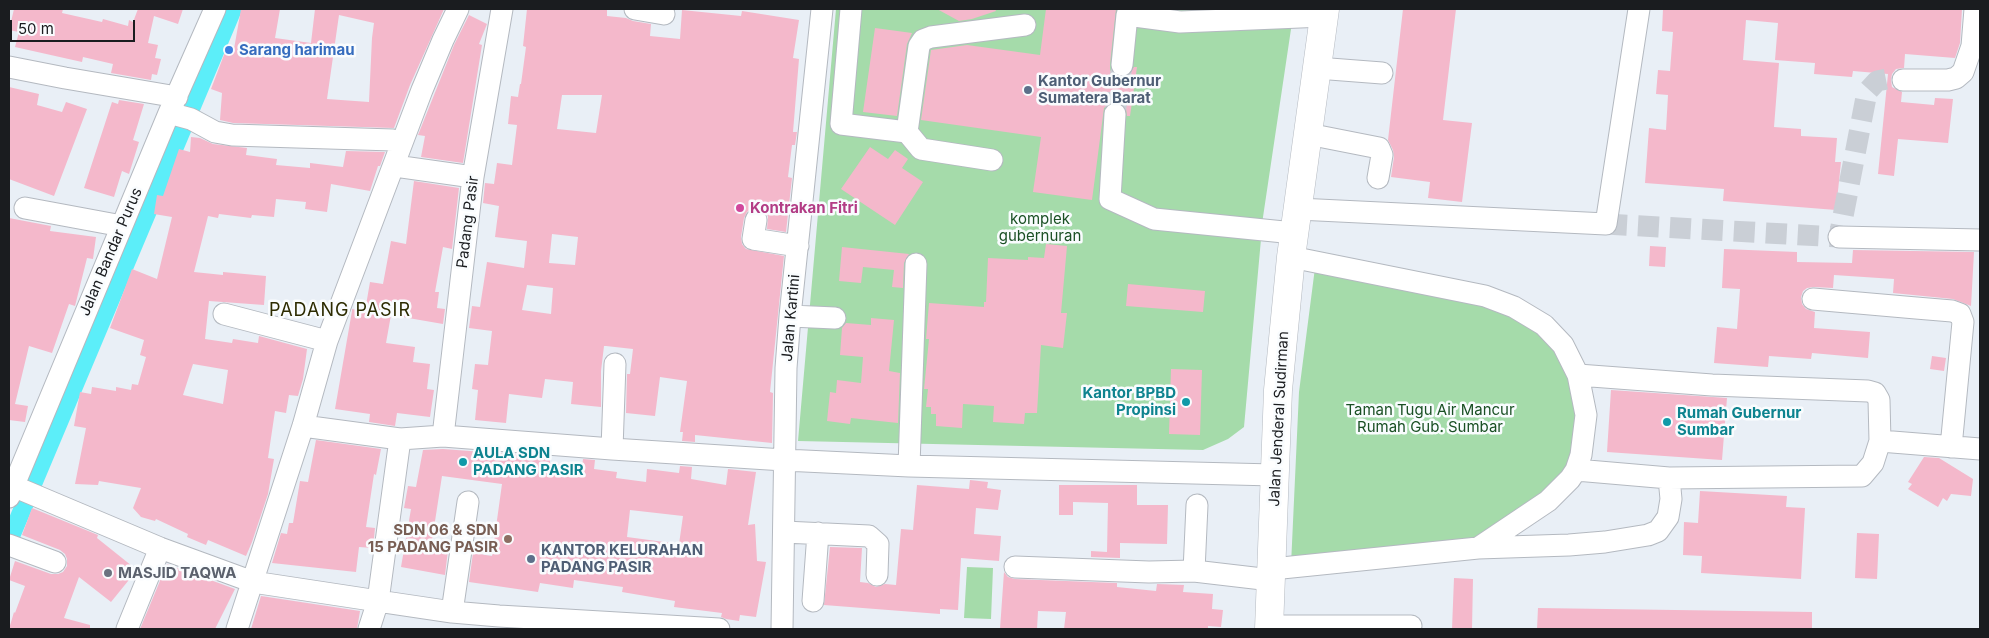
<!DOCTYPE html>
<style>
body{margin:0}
#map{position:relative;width:1989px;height:638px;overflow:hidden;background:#e9eff6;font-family:Inter,sans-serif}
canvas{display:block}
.frame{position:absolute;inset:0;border:10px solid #1a1c1f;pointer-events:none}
.scale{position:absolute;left:10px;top:20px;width:125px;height:22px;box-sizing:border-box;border:2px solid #1a1c1f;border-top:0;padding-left:6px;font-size:15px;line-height:18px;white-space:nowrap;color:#1a1c1f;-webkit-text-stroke:4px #f9fcfe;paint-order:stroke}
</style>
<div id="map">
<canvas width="1989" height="638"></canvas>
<div class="frame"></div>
<div class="scale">50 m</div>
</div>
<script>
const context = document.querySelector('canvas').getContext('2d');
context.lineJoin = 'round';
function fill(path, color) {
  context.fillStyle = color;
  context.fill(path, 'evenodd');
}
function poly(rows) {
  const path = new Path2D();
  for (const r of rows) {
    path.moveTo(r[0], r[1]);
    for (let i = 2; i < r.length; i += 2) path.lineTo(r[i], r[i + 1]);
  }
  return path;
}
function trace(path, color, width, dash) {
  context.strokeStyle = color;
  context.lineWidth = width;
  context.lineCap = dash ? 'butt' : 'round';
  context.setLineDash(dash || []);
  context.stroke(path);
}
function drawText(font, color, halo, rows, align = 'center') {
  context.font = font + ' Inter,sans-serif';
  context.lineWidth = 5;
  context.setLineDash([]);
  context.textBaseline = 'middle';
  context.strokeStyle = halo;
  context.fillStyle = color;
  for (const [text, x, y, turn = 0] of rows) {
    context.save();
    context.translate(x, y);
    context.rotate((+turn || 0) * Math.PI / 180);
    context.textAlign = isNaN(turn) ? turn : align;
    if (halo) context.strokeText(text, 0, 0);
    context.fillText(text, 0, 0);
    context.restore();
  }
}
const green = poly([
 [836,9,1294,9,1263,217,1244,427,1228,439,1203,450,798,441],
 [1316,260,1500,298,1587,373,1588,473,1486,546,1291,565,1299,392],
 [967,567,993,568,991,619,964,618]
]);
const canal = poly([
 [9,541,233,9]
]);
const building = poly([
 [14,9,63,9,62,13,102,22,103,19,128,26,129,20,133,22,138,9,183,9,178,24,154,16,148,43,158,45,155,58,161,59,157,75,152,74,151,80,111,73,113,64,83,57,82,62,15,47,19,32,9,30],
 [241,9,280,9,275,38,311,43,315,9,444,9,410,85,394,128,233,123,220,120,222,93,211,89,227,47,234,49],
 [339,15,374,23,372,38,369,102,327,99],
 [527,9,607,9,607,16,626,18,633,21,651,24,650,36,680,39,682,10,741,16,742,11,799,20,793,58,799,59,793,132,797,132,795,145,792,145,788,177,792,178,786,232,767,229,768,216,764,211,758,208,752,208,747,212,744,218,741,237,742,244,746,249,784,256,770,392,773,393,772,443,695,435,695,442,682,441,683,432,680,432,687,381,660,377,655,416,626,413,627,374,630,374,633,349,606,346,604,346,601,371,601,407,571,404,573,382,545,379,542,398,509,394,506,423,475,420,478,390,472,389,475,364,488,365,492,331,469,328,472,306,480,307,487,262,524,268,527,241,495,237,499,206,483,203,485,183,494,184,497,163,512,165,517,125,508,124,511,96,518,97,520,84,521,84,526,47,523,46],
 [562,95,602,95,596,133,557,129],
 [552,234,578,237,575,265,549,263],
 [527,285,553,288,551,314,522,310],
 [937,9,995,9,996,11,972,19,959,21],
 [1046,9,1116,9,1110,64,1110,70,1114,75,1121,77,1128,76,1134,67,1137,67,1130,116,1127,116,1126,109,1121,103,1116,102,1110,103,1104,108,1092,200,1033,192,1041,137,921,120,931,50,967,45,1040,55],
 [1403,9,1456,9,1443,120,1472,123,1462,202,1428,198,1430,182,1391,177,1394,157,1393,150,1388,140],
 [1663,9,1962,9,1960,43,1955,58,1905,54,1904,68,1896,69,1892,74,1891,80,1892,87,1902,92,1901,102,1934,105,1935,98,1953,99,1948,143,1898,139,1894,176,1878,174,1888,74,1853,71,1852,77,1814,74,1815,63,1775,60,1778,23,1746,20,1743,60,1779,63,1774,127,1801,129,1801,136,1837,138,1835,162,1841,162,1836,210,1723,201,1724,189,1645,183,1649,128,1666,130,1668,95,1656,94,1658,70,1670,71,1673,32,1662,31],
 [469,15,487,24,479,44,482,45,463,163,421,157,425,136,418,135,454,45],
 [875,28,912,33,907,44,897,116,863,112],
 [9,87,39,94,37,105,62,112,66,102,87,109,54,196,9,179],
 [119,100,144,104,133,140,139,142,129,174,122,171,114,197,84,188,112,102,118,104],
 [191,137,200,138,213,144,247,148,246,155,277,159,276,165,310,168,310,163,343,167,346,151,385,152,380,166,378,166,370,191,331,184,327,212,305,209,306,202,276,199,274,217,252,215,251,218,219,214,218,218,208,216,194,272,223,275,223,272,266,276,264,305,209,301,205,339,232,343,233,339,258,343,259,336,307,349,303,379,298,396,289,395,286,413,275,411,268,458,274,459,268,494,252,542,246,556,208,540,206,545,187,537,188,534,156,519,155,521,141,517,133,508,141,488,99,481,98,485,75,484,86,428,74,426,80,392,91,394,92,387,116,391,116,387,131,390,132,384,138,385,146,357,140,355,144,340,110,328,132,269,157,279,172,217,154,214,157,195,163,196,179,149,190,152],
 [193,364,228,370,223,404,183,395],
 [870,147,888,159,895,150,908,159,902,168,923,182,895,225,841,189],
 [414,181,459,188,452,249,443,247,435,292,439,292,437,308,445,309,443,324,391,315,386,343,415,347,413,362,430,364,427,389,434,390,430,417,397,413,395,426,369,422,370,414,335,409,352,311,352,309,365,311,370,282,383,284,391,241,406,244],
 [9,218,51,226,50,231,96,237,93,259,87,258,75,306,69,304,52,353,29,346,15,404,28,406,25,422,9,420],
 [1046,244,1067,246,1061,313,1067,313,1063,348,1041,345,1037,413,1025,413,1024,424,993,422,994,406,963,404,962,428,936,426,936,414,931,414,931,407,926,407,928,389,924,389,929,339,926,339,929,303,984,307,984,302,986,302,988,258,1028,260,1028,257,1044,258],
 [1650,246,1666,247,1665,267,1649,266],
 [842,247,909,254,904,263,903,288,892,287,894,270,863,267,861,283,839,281],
 [1724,249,1797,252,1797,262,1852,263,1853,250,1974,252,1971,306,1953,299,1893,293,1894,279,1834,275,1833,288,1814,287,1807,288,1803,291,1801,297,1802,304,1806,309,1815,312,1814,328,1870,332,1868,358,1812,353,1811,359,1769,356,1768,367,1714,363,1717,327,1737,329,1740,289,1722,288],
 [1128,284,1205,291,1203,312,1126,306],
 [871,318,894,320,889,371,900,373,898,423,851,418,850,424,827,421,830,392,836,393,837,380,861,383,863,357,840,355,842,328,846,323,871,325],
 [1932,356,1946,358,1944,371,1930,369],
 [1171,369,1202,370,1200,435,1169,434],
 [1611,390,1727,398,1722,460,1607,452],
 [316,440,381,449,376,475,374,474,366,527,375,528,373,548,359,547,356,572,272,563,281,533,287,534,289,523,293,523,300,481,308,482],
 [443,449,550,457,550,463,582,467,583,459,595,460,594,469,617,472,616,478,646,482,647,469,679,473,680,466,692,467,691,479,726,485,728,469,756,472,748,525,755,524,757,561,766,562,756,617,740,615,739,621,726,619,721,617,722,613,674,607,675,601,622,592,623,587,574,580,573,588,540,583,538,592,469,582,473,553,492,556,502,484,442,476,431,547,448,550,445,575,401,567,411,509,404,508,408,486,416,487,423,450],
 [630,510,683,516,679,544,627,537],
 [1924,457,1939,458,1973,479,1971,496,1951,494,1947,501,1943,498,1938,507,1908,489,1912,484,1908,482],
 [970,480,988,482,987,488,1001,490,998,510,976,508,974,534,1001,536,999,561,961,558,958,610,940,609,940,614,824,605,830,547,862,548,860,582,868,583,876,587,885,584,896,585,901,529,913,530,917,485,969,489],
 [1059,485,1137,485,1137,505,1168,505,1167,544,1120,543,1120,558,1091,557,1091,551,1107,552,1108,503,1073,502,1073,515,1059,515],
 [1700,491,1787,496,1786,507,1805,508,1801,579,1701,573,1702,556,1683,555,1684,522,1698,523],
 [32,508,98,535,97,538,137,570,111,602,79,577,64,618,90,625,90,629,9,629,14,612,15,613,25,586,9,580,15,561,51,574,58,574,63,572,67,566,67,559,65,554,60,550,22,535],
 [1857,533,1879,534,1877,579,1855,578],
 [167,564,235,589,215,629,140,629],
 [1004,572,1008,577,1015,579,1117,583,1117,587,1156,591,1157,584,1184,585,1183,592,1213,594,1212,609,1223,610,1221,627,1208,626,1208,629,1064,629,1066,612,1038,611,1037,629,1000,629],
 [1454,578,1473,579,1472,629,1452,629],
 [261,596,360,611,357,629,251,629],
 [1538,608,1812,612,1812,629,1537,629]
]);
const minorTunnel = poly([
 [1115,114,1122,65],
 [1606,224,1839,237,1867,92,1877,81,1887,79,1903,80]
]);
const minor = poly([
 [635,9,664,14],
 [851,9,841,124,907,132,921,149,992,160],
 [1122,65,1127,15,1180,22,1324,16],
 [9,67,65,78,177,97],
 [1317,68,1382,73],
 [1903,80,1948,80,1956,78,1963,72,1972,46,1975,9],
 [169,113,191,119,215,132,232,135,393,140],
 [1115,114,1110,199,1154,219,1294,233],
 [907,132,919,46,923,40,931,37,1025,25],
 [1308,134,1379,148,1382,155,1378,178],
 [395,166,473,177],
 [25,208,122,226],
 [1298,209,1606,224,1639,9],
 [756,220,753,239,798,246],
 [1839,237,1980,240],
 [1813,299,1916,308,1952,311,1960,314,1963,322,1951,447],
 [224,314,327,341],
 [790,316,835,318],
 [303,426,400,439,443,436,612,449,784,460,909,466,1274,475],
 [443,436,473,177,502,9],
 [1880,441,1980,449],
 [612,449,615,364],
 [909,466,916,264],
 [1576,470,1669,478,1862,476,1873,463,1880,441,1879,400,1875,393,1868,391,1712,385,1578,375],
 [13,486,160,548,253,582,378,601,400,439],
 [9,497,169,113,215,9],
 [784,532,869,536,878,544,877,575],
 [9,545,55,562],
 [1478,548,1569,545,1605,542,1648,535,1658,531,1668,517,1671,499,1669,478],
 [1015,567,1149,572,1194,571,1271,580],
 [1272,569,1478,548,1548,501,1570,479,1576,470,1581,455,1586,415,1578,375,1563,345,1544,325,1514,307,1485,296,1291,257],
 [1194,571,1197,505],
 [813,601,818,533],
 [452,612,468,502],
 [1269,626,1411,626],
 [127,629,160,548],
 [237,629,303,426,327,341,422,90,443,40,458,9],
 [369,629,378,601,452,612,499,616,719,629],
 [782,629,786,368,790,316,822,9]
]);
const major = poly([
 [1269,629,1278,390,1291,257,1325,9]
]);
const markers = [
 [229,50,5,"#3f7fe0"],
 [1028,90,5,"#5c6f8a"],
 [740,208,5,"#d1479c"],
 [1186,402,5,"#0f9aa8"],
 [1667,422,5,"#0f9aa8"],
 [463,462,5,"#0f9aa8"],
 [508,539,5,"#8d6e63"],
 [531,559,5,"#5c6f8a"],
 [108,573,5,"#6b7280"]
];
const shopNames = [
 ["Sarang harimau",239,50]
];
const serviceNames = [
 ["Kantor Gubernur",1038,81],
 ["Sumatera Barat",1038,98],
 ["KANTOR KELURAHAN",541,550],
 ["PADANG PASIR",541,567]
];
const hotelNames = [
 ["Kontrakan Fitri",750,208]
];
const parkNames = [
 ["komplek",1040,219],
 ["gubernuran",1040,236],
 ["Taman Tugu Air Mancur",1430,410],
 ["Rumah Gub. Sumbar",1430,427]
];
const streetNames = [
 ["Padang Pasir",468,222,-83],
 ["Jalan Bandar Purus",111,252,-67],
 ["Jalan Kartini",791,318,-85],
 ["Jalan Jenderal Sudirman",1279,419,-87]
];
const cultureNames = [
 ["Kantor BPBD",1176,393,"right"],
 ["Propinsi",1176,410,"right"],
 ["Rumah Gubernur",1677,413],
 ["Sumbar",1677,430],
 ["AULA SDN",473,453],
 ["PADANG PASIR",473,470]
];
const educationNames = [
 ["SDN 06 & SDN",498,530],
 ["15 PADANG PASIR",498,547]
];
const worshipNames = [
 ["MASJID TAQWA",118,573]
];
const quarterNames = [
 ["PADANG PASIR",340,311]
];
fill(green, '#a5dbaa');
trace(canal, '#5ceef9', 18);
fill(building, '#f4b8cb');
trace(minorTunnel, '#cacfd6', 21, [21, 11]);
trace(minor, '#b4b9c0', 23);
trace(major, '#b4b9c0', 29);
trace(minor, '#fff', 21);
trace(major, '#fff', 28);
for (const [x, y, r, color] of markers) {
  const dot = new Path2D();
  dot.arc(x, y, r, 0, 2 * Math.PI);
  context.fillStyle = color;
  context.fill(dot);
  trace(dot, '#f9fcfe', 2);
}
drawText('bold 15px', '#366cbe', '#f9fcfe', shopNames, 'left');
drawText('bold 15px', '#4e5e75', '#f9fcfe', serviceNames, 'left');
drawText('bold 15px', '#b23c85', '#f9fcfe', hotelNames, 'left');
drawText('15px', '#1a5024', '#f9fcfe', parkNames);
drawText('15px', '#1a1c1f', '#f9fcfe', streetNames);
drawText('bold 15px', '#0d838f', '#f9fcfe', cultureNames, 'left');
drawText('bold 15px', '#785e54', '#f9fcfe', educationNames, 'right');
drawText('bold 15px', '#5b616d', '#f9fcfe', worshipNames, 'left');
context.letterSpacing = '1px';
drawText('18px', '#2c2b01', '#f9fcfe', quarterNames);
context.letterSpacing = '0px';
</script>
